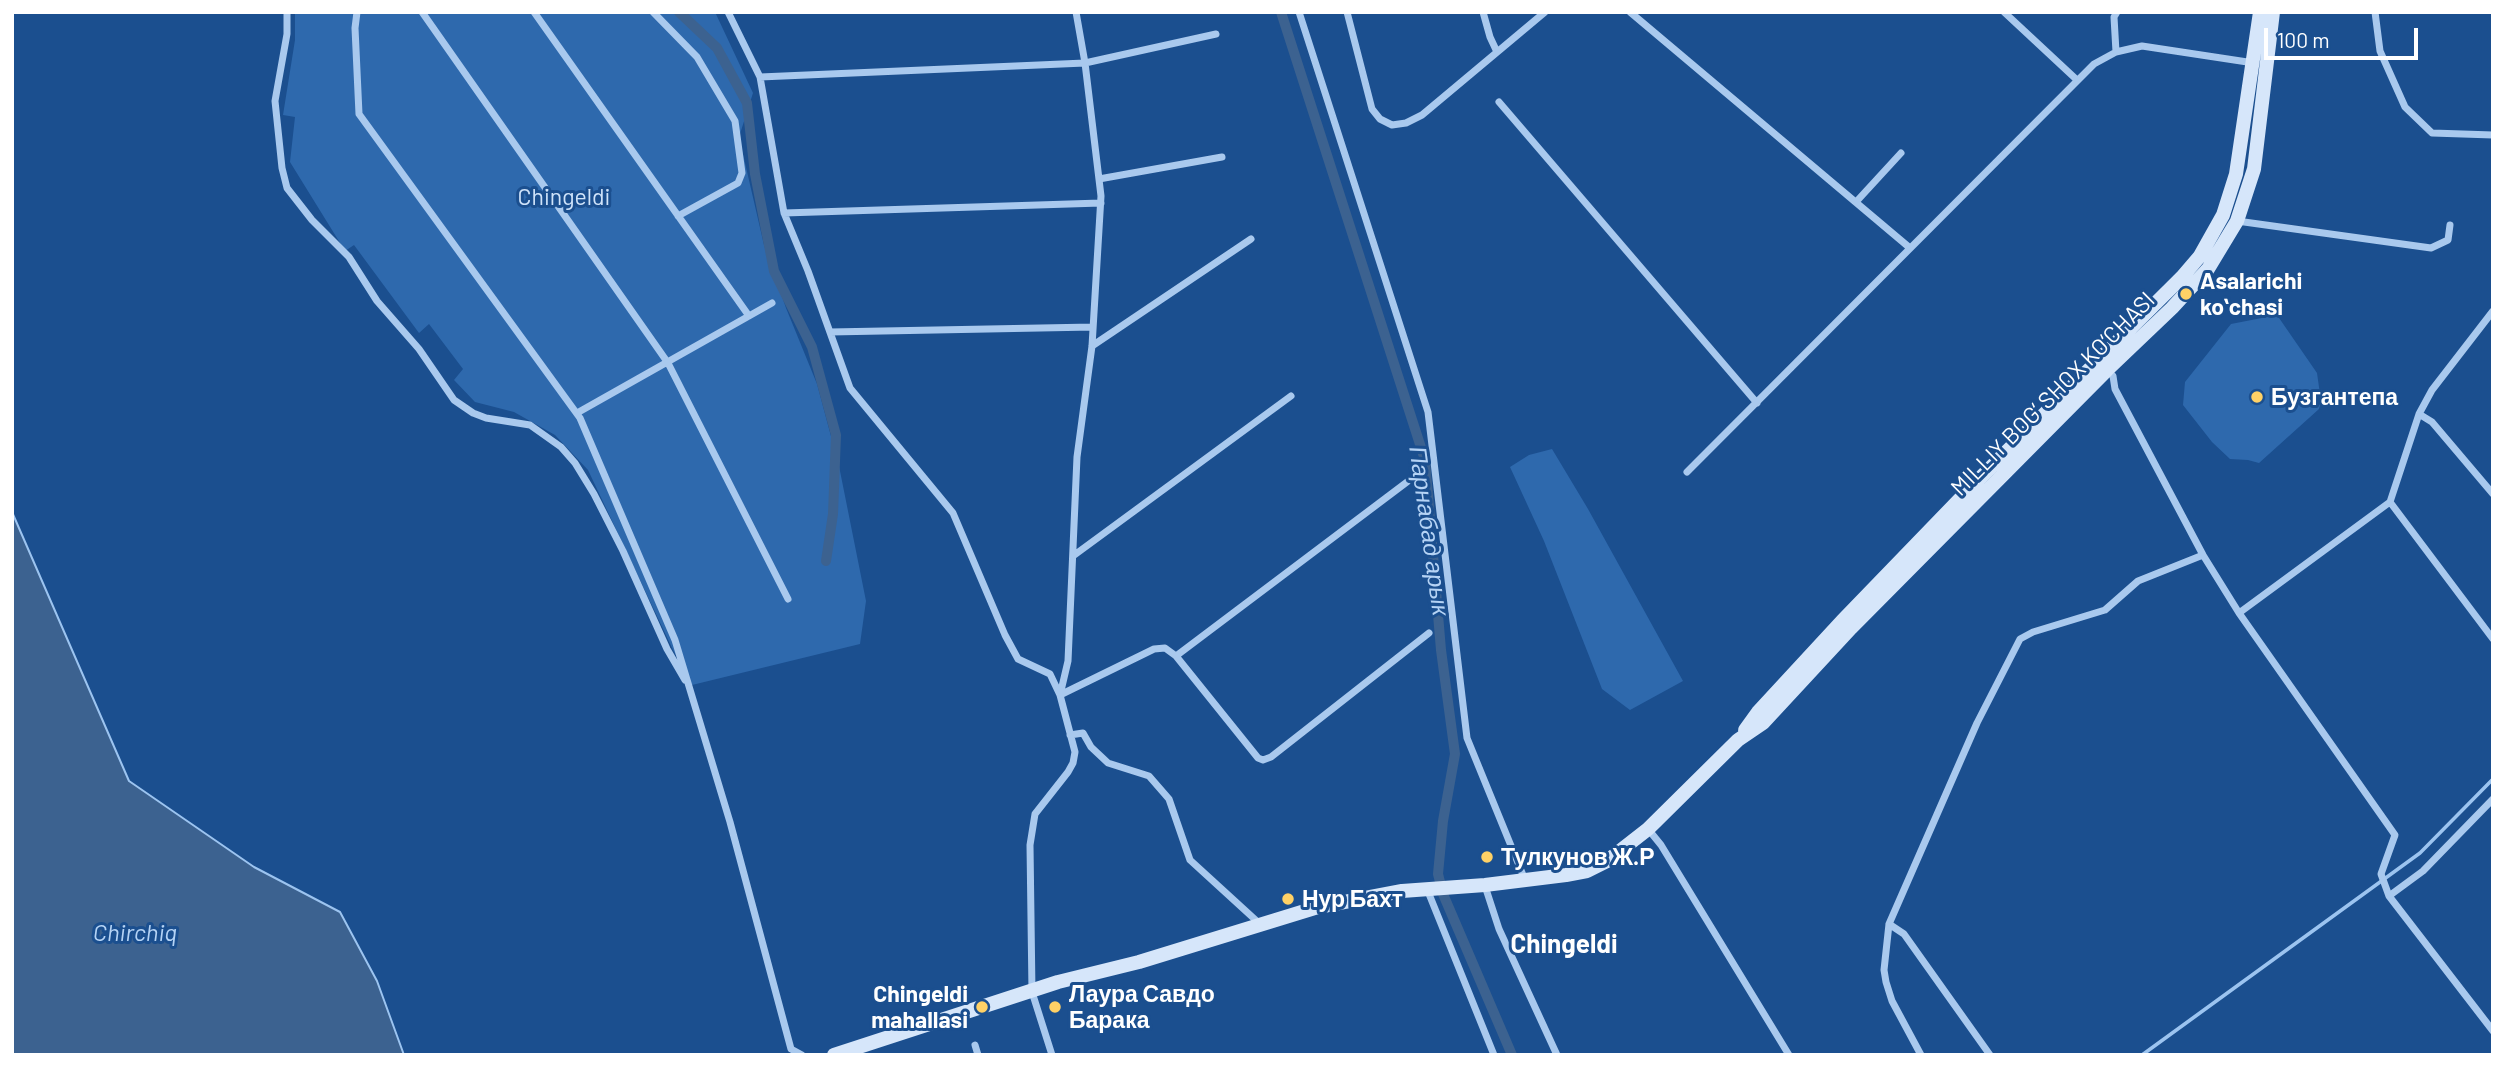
<!DOCTYPE html>
<meta charset="utf-8">
<style>
body{margin:0}
#map{position:relative;width:2505px;height:1067px;overflow:hidden;background:#1b4f8f;font-family:Barlow,sans-serif}
canvas{display:block}
.frame{position:absolute;inset:0;border:14px solid #fff;pointer-events:none}
.scale{position:absolute;left:2264px;top:28px;width:154px;height:32px;box-sizing:border-box;border:4px solid #fff;border-top:0;padding-left:9px;font-size:21px;line-height:24px;white-space:nowrap;color:#fff;-webkit-text-stroke:5px #1b4f8f;paint-order:stroke}
</style>
<div id="map">
<canvas width="2505" height="1067"></canvas>
<div class="frame"></div>
<div class="scale">100 m</div>
</div>
<script>
const context = document.querySelector('canvas').getContext('2d');
context.lineJoin = 'round';
function fill(path, color) {
  context.fillStyle = color;
  context.fill(path, 'evenodd');
}
function poly(rows) {
  const path = new Path2D();
  for (const r of rows) {
    path.moveTo(r[0], r[1]);
    for (let i = 2; i < r.length; i += 2) path.lineTo(r[i], r[i + 1]);
  }
  return path;
}
function trace(path, color, width, dash) {
  context.strokeStyle = color;
  context.lineWidth = width;
  context.lineCap = dash ? 'butt' : 'round';
  context.setLineDash(dash || []);
  context.stroke(path);
}
function drawText(font, color, halo, rows, align = 'center') {
  context.font = font + ' Barlow,sans-serif';
  context.lineWidth = 6;
  context.setLineDash([]);
  context.textBaseline = 'middle';
  context.strokeStyle = halo;
  context.fillStyle = color;
  for (const [text, x, y, turn = 0] of rows) {
    context.save();
    context.translate(x, y);
    context.rotate((+turn || 0) * Math.PI / 180);
    context.textAlign = isNaN(turn) ? turn : align;
    if (halo) context.strokeText(text, 0, 0);
    context.fillText(text, 0, 0);
    context.restore();
  }
}
const green = poly([
 [295,12,715,12,753,93,739,137,764,245,786,308,817,384,839,466,866,601,860,644,692,685,673,650,588,470,555,435,514,412,475,402,454,380,463,369,429,324,419,333,354,245,345,251,290,162,295,117,283,115,295,40],
 [2277,315,2317,373,2321,401,2319,409,2259,463,2248,460,2230,459,2212,442,2183,405,2185,382,2231,324],
 [1552,449,1588,509,1683,681,1630,710,1602,689,1544,541,1510,467,1529,455]
]);
const water = poly([
 [12,512,129,781,254,867,340,912,377,981,404,1055,12,1055,12,512]
]);
const stream = poly([
 [2142,1055,2420,853,2493,779]
]);
const canal = poly([
 [679,12,717,48,747,103,755,174,774,271,812,347,836,435,833,514,826,561],
 [1281,12,1425,460,1441,650,1455,754,1443,821,1438,874,1443,894,1512,1055]
]);
const street = poly([
 [287,12,287,34,275,101,282,168,287,188,312,220,349,257,377,301,419,349,454,400,473,413,486,418,530,425,561,447,575,463,594,494,623,551,667,649,685,680],
 [357,12,355,28,359,114,580,418,675,640,730,822,791,1049,802,1055],
 [422,12,668,363,788,599],
 [534,12,749,316],
 [653,12,697,57,735,121,742,173,738,183,678,216],
 [728,12,760,77,784,213,808,271,850,388,953,513,1005,635,1018,659,1050,674,1060,695,1154,649,1165,648,1176,656,1407,482],
 [1299,12,1428,412,1467,738,1525,880],
 [1347,12,1372,109,1380,119,1392,125,1406,123,1422,115,1545,12],
 [1483,12,1490,37,1497,52],
 [1630,12,1910,248],
 [2004,12,2077,80],
 [2375,12,2380,51,2405,107,2432,133,2493,135],
 [2116,52,2114,17,2117,12],
 [760,77,1085,63,1216,34],
 [1499,102,1757,403],
 [1099,179,1222,157],
 [1856,202,1901,153],
 [784,213,1101,203],
 [2237,221,2431,248,2448,240,2450,225],
 [830,332,1093,327],
 [1092,346,1251,239],
 [2105,368,2113,376,2115,389,2203,555,2239,613,2395,835,2381,874,2389,896,2493,1031],
 [577,413,772,303],
 [2419,414,2432,422,2493,494],
 [1687,472,2094,64,2116,52,2142,46,2254,63],
 [2390,502,2493,639],
 [1073,556,1291,396],
 [2239,613,2390,502,2419,414,2432,390,2493,311],
 [1176,656,1258,758,1263,760,1271,757,1429,633],
 [1070,735,1083,733,1091,747,1108,763,1149,776,1169,799,1190,860,1260,924],
 [1648,829,1661,845,1789,1055],
 [1485,886,1499,929,1557,1055],
 [1427,889,1494,1055],
 [2389,896,2423,871,2493,799],
 [1889,924,1904,934,1990,1055],
 [975,1045,978,1055],
 [1052,1055,1032,992,1030,845,1035,814,1068,772,1073,763,1075,752,1060,695,1068,661,1077,457,1092,346,1101,196,1085,63,1076,12],
 [1921,1055,1892,1001,1886,982,1884,970,1889,924,1977,723,2020,639,2033,632,2105,610,2138,581,2203,555]
]);
const secondary = poly([
 [1745,730,1758,712,1843,620,1983,475,2182,277,2200,256,2223,215,2236,174,2260,12],
 [834,1055,1058,982,1139,962,1318,907,1402,891,1485,885,1566,875,1587,871,1607,861,1648,829,1738,740,1763,723,1851,628,2107,370,2172,308,2208,269,2237,221,2254,169,2273,12]
]);
const markers = [
 [2186,294,7,"#ffd166"],
 [2257,397,7,"#ffd166"],
 [1487,857,7,"#ffd166"],
 [1288,899,7,"#ffd166"],
 [982,1007,7,"#ffd166"],
 [1055,1007,7,"#ffd166"]
];
const parkNames = [
 ["Chingeldi",564,197]
];
const poiNames = [
 ["Asalarichi",2200,281],
 ["koʻchasi",2200,307],
 ["Бузгантепа",2271,397],
 ["Тулкунов Ж.Р",1501,857],
 ["Нур Бахт",1302,899],
 ["Chingeldi",968,994,"right"],
 ["mahallasi",968,1020,"right"],
 ["Лаура Савдо",1069,994],
 ["Барака",1069,1020]
];
const streetNames = [
 ["MILLIY BOG‘ SHOX KO‘CHASI",2053,394,-45]
];
const waterNames = [
 ["Парнабад арык",1429,531,82],
 ["Chirchiq",135,933]
];
const quarterNames = [
 ["Chingeldi",1564,944]
];
fill(green, '#2e69ad');
fill(water, '#3c6290');
trace(water, '#9cc4f0', 2);
trace(stream, '#9cc4f0', 3.5);
trace(canal, '#3c6290', 10);
trace(street, '#a9c9ee', 7);
trace(secondary, '#d6e6fa', 14);
for (const [x, y, r, color] of markers) {
  const dot = new Path2D();
  dot.arc(x, y, r, 0, 2 * Math.PI);
  context.fillStyle = color;
  context.fill(dot);
  trace(dot, '#1b4f8f', 2.5);
}
drawText('23px', '#cfe3fa', '#1b4f8f', parkNames);
drawText('bold 23px', '#fff', '#1b4f8f', poiNames, 'left');
drawText('23px', '#fff', '#1b4f8f', streetNames);
drawText('italic 24px', '#b5d3f5', '#1b4f8f', waterNames);
drawText('bold 26px', '#fff', '#1b4f8f', quarterNames);
</script>
